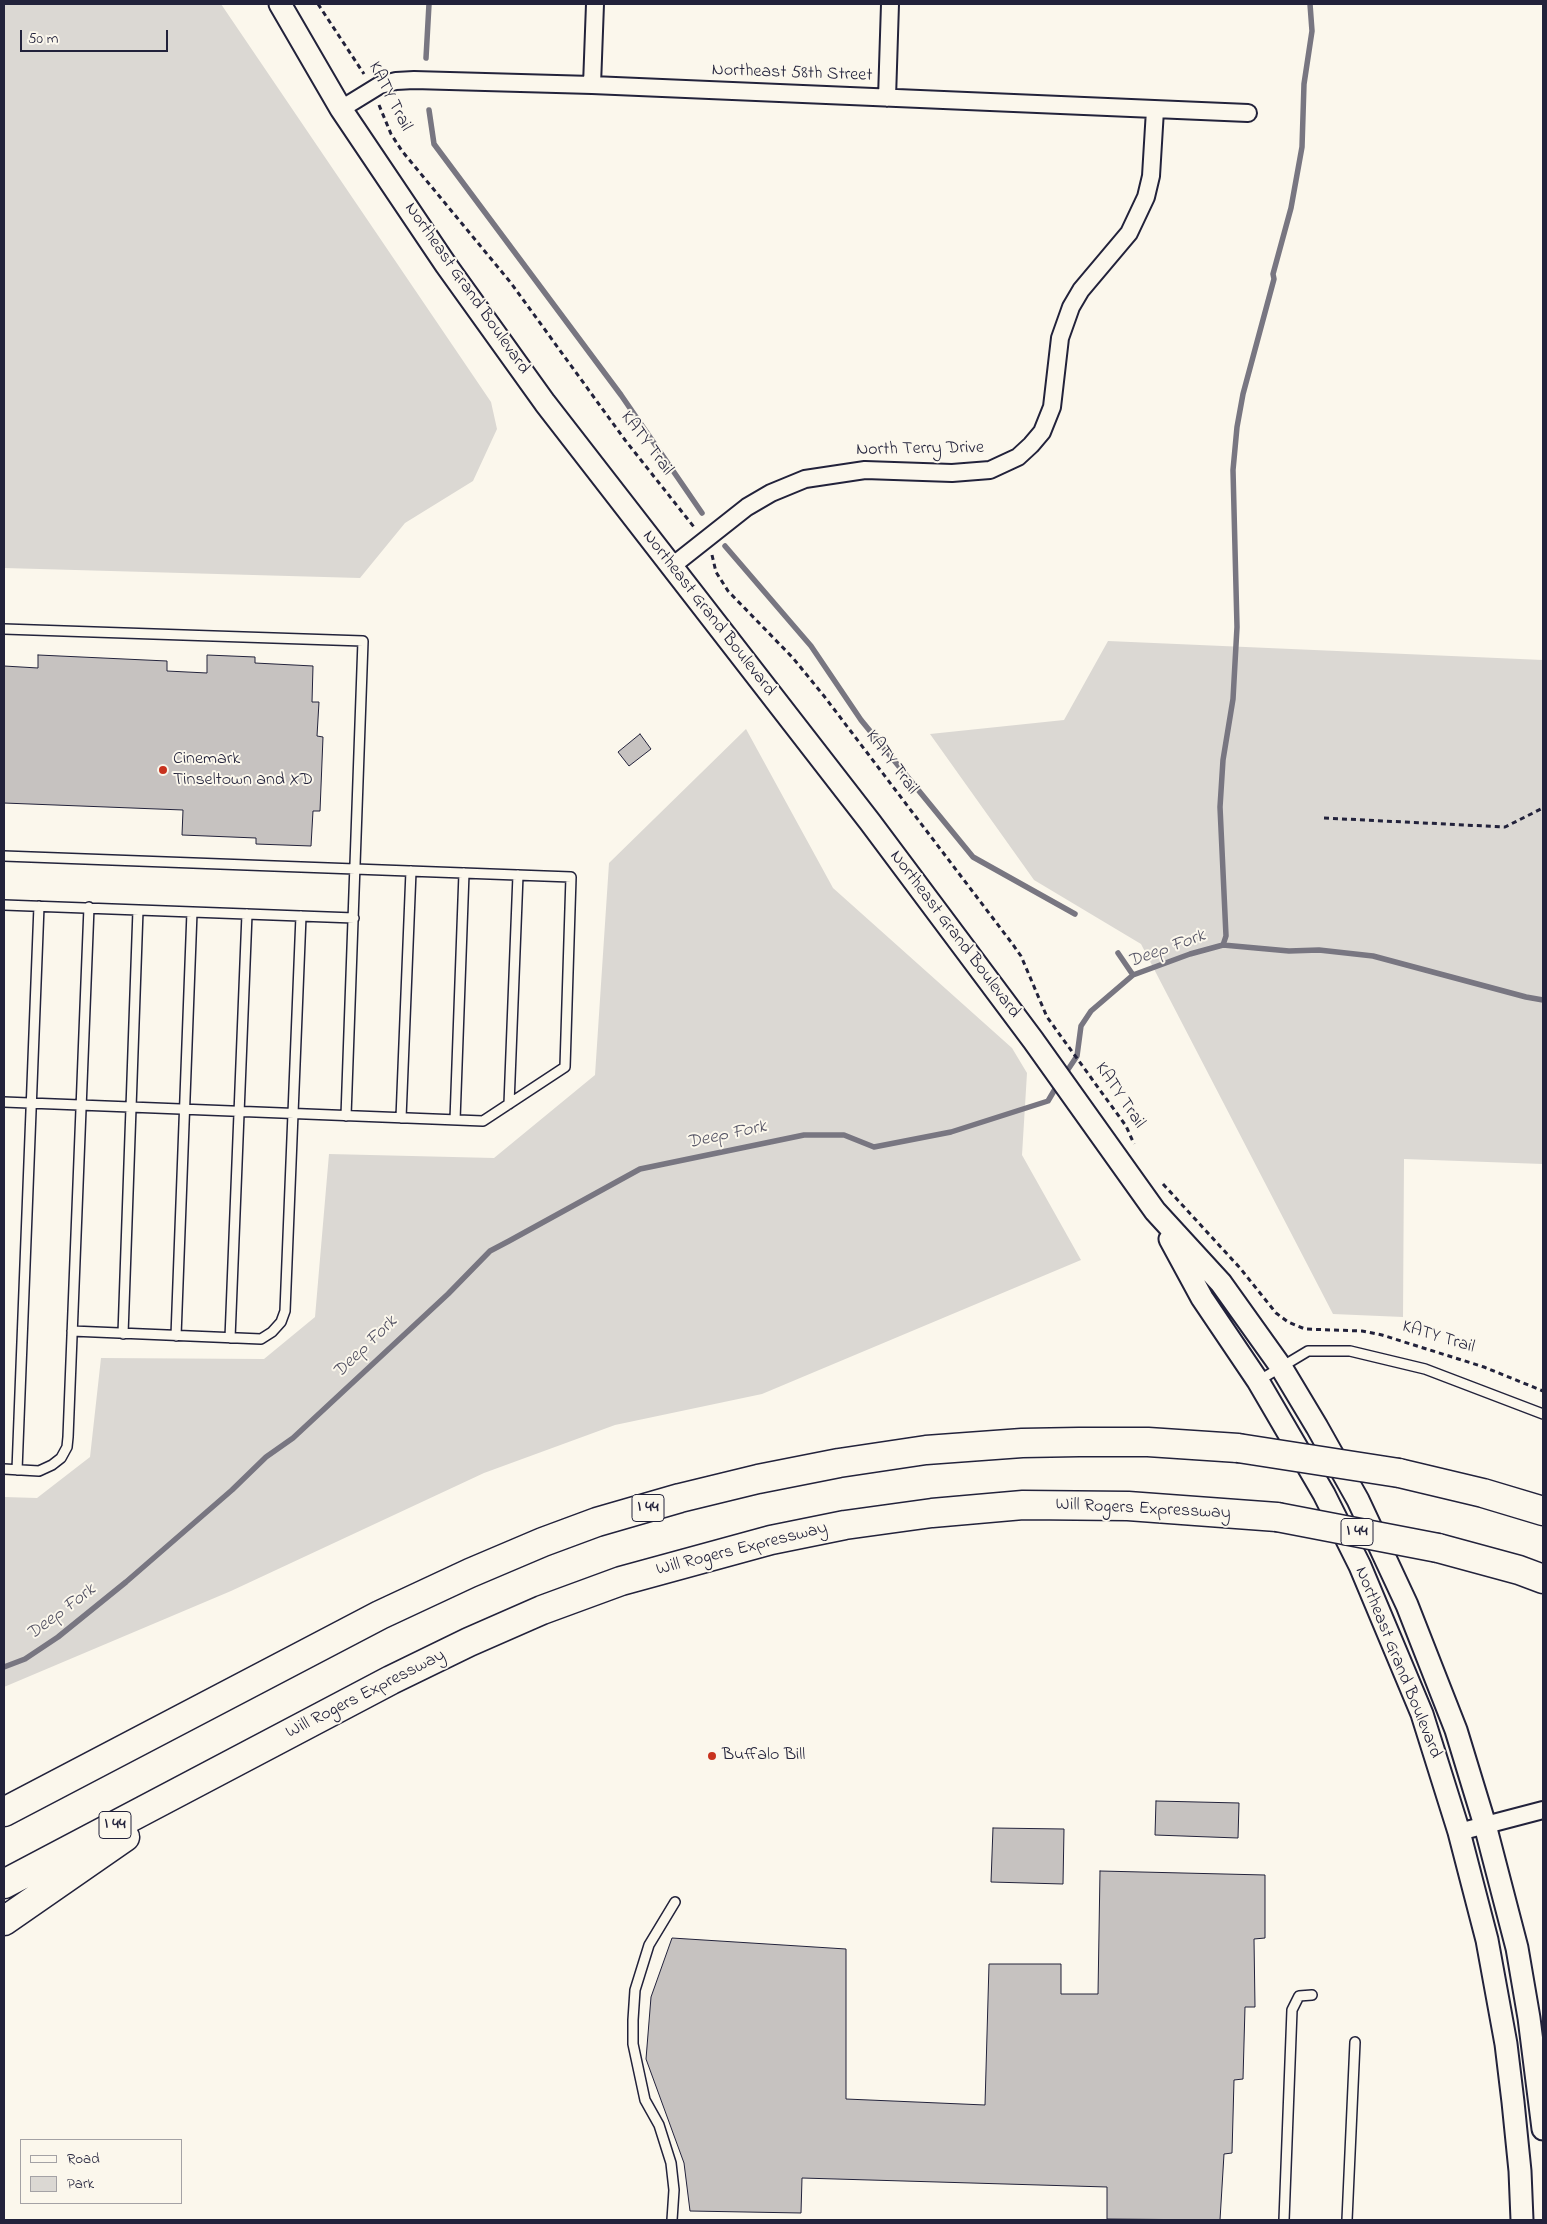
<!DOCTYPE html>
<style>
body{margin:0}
#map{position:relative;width:1547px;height:2224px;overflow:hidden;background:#fbf7ec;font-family:"Indie Flower",sans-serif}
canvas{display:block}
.frame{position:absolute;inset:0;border:5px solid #22223b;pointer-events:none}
.legend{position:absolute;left:20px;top:2139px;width:162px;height:65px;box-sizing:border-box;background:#fbf7ec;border:1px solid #a4a2a5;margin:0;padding:6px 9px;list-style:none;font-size:15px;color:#22223b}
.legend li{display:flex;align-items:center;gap:10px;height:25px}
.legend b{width:25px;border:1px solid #a4a2a5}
.scale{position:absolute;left:20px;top:30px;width:148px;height:22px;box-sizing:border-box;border:2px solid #22223b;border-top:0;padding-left:6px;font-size:15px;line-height:18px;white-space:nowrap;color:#22223b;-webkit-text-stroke:4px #fbf7ec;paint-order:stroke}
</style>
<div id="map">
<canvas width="1547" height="2224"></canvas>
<div class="frame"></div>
<ul class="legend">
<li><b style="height:6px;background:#fbf7ec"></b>Road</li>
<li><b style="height:14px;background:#dbd8d3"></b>Park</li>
</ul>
<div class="scale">50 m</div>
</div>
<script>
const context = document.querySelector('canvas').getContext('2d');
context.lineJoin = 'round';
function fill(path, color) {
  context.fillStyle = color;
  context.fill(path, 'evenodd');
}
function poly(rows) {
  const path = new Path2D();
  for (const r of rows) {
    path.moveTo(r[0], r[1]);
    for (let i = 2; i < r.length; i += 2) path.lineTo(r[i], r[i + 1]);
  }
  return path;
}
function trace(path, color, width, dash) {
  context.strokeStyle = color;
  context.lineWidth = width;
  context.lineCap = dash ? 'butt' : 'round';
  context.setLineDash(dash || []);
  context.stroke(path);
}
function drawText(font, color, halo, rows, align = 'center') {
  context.font = font + ' "Indie Flower",sans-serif';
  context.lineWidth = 4;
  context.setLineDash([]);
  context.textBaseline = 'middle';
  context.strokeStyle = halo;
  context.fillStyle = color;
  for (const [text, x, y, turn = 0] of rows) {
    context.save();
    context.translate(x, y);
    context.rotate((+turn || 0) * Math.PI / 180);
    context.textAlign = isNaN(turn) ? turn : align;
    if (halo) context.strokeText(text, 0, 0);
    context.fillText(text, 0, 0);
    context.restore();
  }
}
const green = poly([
 [4,4,221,4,491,402,497,429,473,481,405,523,360,578,4,568],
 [1108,641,1543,660,1543,1164,1404,1159,1403,1317,1333,1314,1141,944,1034,880,930,734,1064,720],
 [746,729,833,888,1012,1048,1027,1073,1022,1155,1081,1260,762,1394,615,1425,484,1473,231,1591,4,1687,4,1497,37,1498,90,1457,101,1358,264,1359,315,1317,329,1154,494,1158,595,1075,609,863]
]);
const stream = poly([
 [426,58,429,4],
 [429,110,434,144,621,395,702,513],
 [725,546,811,646,861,720,973,857,1075,914],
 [1223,945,1226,936,1220,807,1223,760,1233,699,1237,627,1233,470,1237,427,1243,394,1274,279,1273,274,1291,208,1302,147,1304,84,1312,31,1310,4],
 [1118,953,1133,975],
 [1063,1077,1077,1056,1081,1026,1091,1011,1133,975,1190,954,1223,945,1289,951,1319,950,1373,956,1526,997,1543,1000],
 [4,1667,25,1659,58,1637,126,1582,232,1490,266,1457,293,1438,448,1294,490,1251,509,1241,640,1169,804,1135,844,1135,874,1147,951,1132,1048,1101,1058,1084]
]);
const building = poly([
 [38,655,167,661,167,671,207,673,207,655,255,657,255,663,313,666,312,702,319,702,317,736,323,737,320,811,313,811,311,846,256,844,256,838,182,835,183,810,4,803,4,666,38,668,38,655],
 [640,734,651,749,629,766,618,752,640,734],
 [1156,1801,1239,1803,1238,1838,1155,1835,1156,1801],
 [993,1828,1064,1829,1063,1884,991,1882,993,1828],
 [1100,1871,1265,1875,1265,1938,1254,1939,1255,2007,1245,2007,1243,2079,1234,2080,1232,2153,1224,2154,1220,2220,1107,2219,1107,2187,802,2178,801,2213,690,2211,684,2163,646,2059,651,1997,672,1938,846,1949,846,2099,985,2105,989,1964,1061,1964,1061,1994,1098,1994,1100,1871]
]);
const path = poly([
 [318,4,364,74],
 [379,105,391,134,402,151,511,283,625,440,694,527],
 [712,555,716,572,728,591,793,658,824,696,1011,942,1021,956,1047,1017,1126,1126,1134,1144],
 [1324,818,1505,827,1543,808],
 [1163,1184,1240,1268,1276,1313,1288,1322,1305,1329,1362,1331,1382,1335,1484,1367,1543,1391]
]);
const service = poly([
 [4,629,363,641,346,1116],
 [4,856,571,877,565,1067,483,1121,4,1102],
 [4,905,354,918],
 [509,1104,518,875],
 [401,1118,411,871],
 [455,1120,464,873],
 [72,1331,261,1339,272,1332,281,1322,285,1311,301,916],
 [123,1334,138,910],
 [176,1336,192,912],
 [230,1338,247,914],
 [1258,1381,1308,1351,1350,1351,1425,1369,1543,1414],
 [4,1469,39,1471,52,1465,61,1458,67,1447,68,1437,89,907],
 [17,1470,39,906],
 [672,2220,674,2190,671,2163,659,2125,645,2100,633,2044,633,2020,635,1990,649,1945,675,1902],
 [1284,2220,1292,2010,1299,1996,1312,1995],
 [1347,2220,1355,2042]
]);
const minor = poly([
 [592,85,595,4],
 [887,98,890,4],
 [341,109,380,85,396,81,414,80,592,85,1248,113],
 [671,567,747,507,771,493,805,479,865,470,952,473,990,470,1018,457,1031,445,1042,432,1052,407,1060,338,1071,307,1081,290,1129,233,1146,197,1151,176,1155,110],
 [1459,1832,1543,1810]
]);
const tertiary = poly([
 [280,4,341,109,446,265,545,403,870,822,1033,1040,1155,1211,1221,1283,1281,1367,1317,1427,1358,1500,1407,1605,1456,1730,1485,1825,1517,1948,1529,2018,1543,2129],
 [1170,1239,1202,1298,1258,1381,1324,1494,1360,1566,1422,1714,1459,1832,1487,1940,1506,2044,1513,2102,1520,2171,1522,2220]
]);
const motorway = poly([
 [1399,1473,1483,1493,1543,1511],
 [1438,1548,1519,1570,1543,1579],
 [4,1812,380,1615,470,1573,543,1542,597,1522,680,1498,758,1479,839,1463,926,1450,1022,1443,1079,1442,1148,1442,1238,1448],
 [4,1884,391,1680,469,1642,542,1610,621,1581,771,1540,845,1525,932,1513,1023,1505,1128,1506,1277,1517],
 [4,1921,125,1837]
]);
const motorwayBridge = poly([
 [1238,1448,1399,1473],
 [1277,1517,1438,1548]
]);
const markers = [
 [163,770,5,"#c8321e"],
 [712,1756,5,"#c8321e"]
];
const shields = [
 [648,1508,32],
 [1357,1532,32],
 [115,1825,32]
];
const shieldNames = [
 ["I 44",648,1508],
 ["I 44",1357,1532],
 ["I 44",115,1825]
];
const streetNames = [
 ["Northeast 58th Street",792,74,2],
 ["KATY Trail",389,97,63],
 ["Northeast Grand Boulevard",466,289,55],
 ["KATY Trail",646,444,53],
 ["North Terry Drive",920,450,-1],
 ["Northeast Grand Boulevard",708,614,52],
 ["KATY Trail",891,763,53],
 ["Northeast Grand Boulevard",954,935,53],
 ["KATY Trail",1119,1096,56],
 ["KATY Trail",1438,1338,17],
 ["Will Rogers Expressway",1143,1510,3],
 ["Will Rogers Expressway",742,1550,-14],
 ["Northeast Grand Boulevard",1397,1663,68],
 ["Will Rogers Expressway",366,1695,-27]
];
const poiNames = [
 ["Cinemark",173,760],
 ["Tinseltown and XD",173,781],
 ["Buffalo Bill",722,1756]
];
const waterNames = [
 ["Deep Fork",1167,950,-20],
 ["Deep Fork",727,1136,-12],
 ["Deep Fork",366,1348,-44],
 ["Deep Fork",62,1613,-37]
];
fill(green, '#dbd8d3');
trace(stream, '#787681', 5.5);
fill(building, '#c6c2c0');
trace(building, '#22223b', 1);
trace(service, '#22223b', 12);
trace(minor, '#22223b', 20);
trace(tertiary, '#22223b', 25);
trace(motorway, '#22223b', 31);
trace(path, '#22223b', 3, [5, 4]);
trace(service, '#fbf7ec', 9);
trace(minor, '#fbf7ec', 16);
trace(tertiary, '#fbf7ec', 21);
trace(motorway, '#fbf7ec', 28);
trace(motorwayBridge, '#22223b', 31, []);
trace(motorwayBridge, '#fbf7ec', 28);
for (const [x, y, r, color] of markers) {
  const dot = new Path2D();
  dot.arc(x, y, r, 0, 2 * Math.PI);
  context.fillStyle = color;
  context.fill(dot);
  trace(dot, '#fbf7ec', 2);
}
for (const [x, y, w] of shields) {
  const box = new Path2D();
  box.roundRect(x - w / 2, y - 13.5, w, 27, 4);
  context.fillStyle = '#fbf7ec';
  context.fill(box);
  trace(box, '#22223b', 1);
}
drawText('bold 16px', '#22223b', null, shieldNames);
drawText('18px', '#22223b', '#fbf7ec', streetNames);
drawText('18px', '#22223b', '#fbf7ec', poiNames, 'left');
drawText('italic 19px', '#545364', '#fbf7ec', waterNames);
</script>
